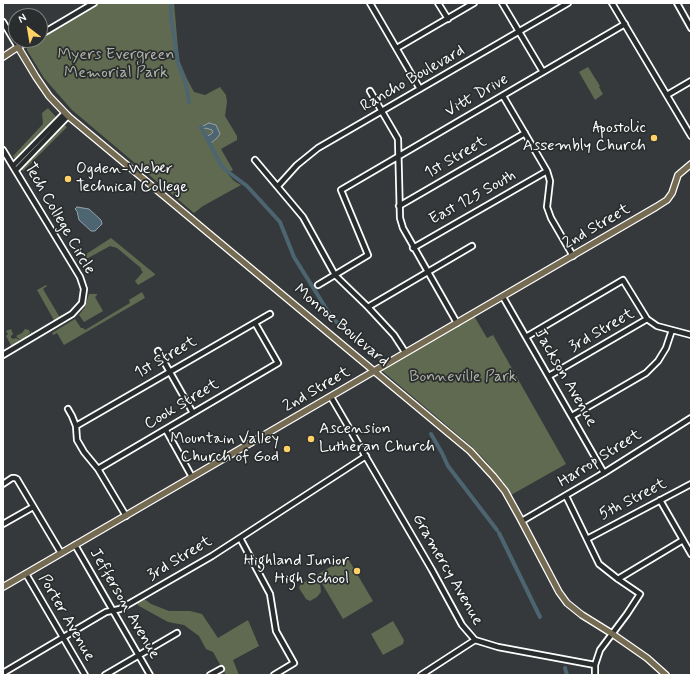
<!DOCTYPE html>
<style>
body{margin:0}
#map{position:relative;width:694px;height:678px;overflow:hidden;background:#35393c;font-family:Mynerve,sans-serif}
canvas{display:block}
.frame{position:absolute;inset:0;border:4px solid #fff;pointer-events:none}
.north{position:absolute;left:8px;top:8px;width:40px;height:40px;box-sizing:border-box;background:#2a2d2e;border:1px solid #7f8182;border-radius:50%;rotate:329deg;font-size:11px;font-weight:700;line-height:16px;text-align:center;color:#fff}
.north::after{content:'';display:block;margin:auto;width:14px;height:18px;background:#ffd166;clip-path:polygon(50% 0,100% 100%,50% 72%,0 100%)}
</style>
<div id="map">
<canvas width="694" height="678"></canvas>
<div class="frame"></div>
<div class="north">N</div>
</div>
<script>
const context = document.querySelector('canvas').getContext('2d');
context.lineJoin = 'round';
function fill(path, color) {
  context.fillStyle = color;
  context.fill(path, 'evenodd');
}
function poly(rows) {
  const path = new Path2D();
  for (const r of rows) {
    path.moveTo(r[0], r[1]);
    for (let i = 2; i < r.length; i += 2) path.lineTo(r[i], r[i + 1]);
  }
  return path;
}
function trace(path, color, width, dash) {
  context.strokeStyle = color;
  context.lineWidth = width;
  context.lineCap = dash ? 'butt' : 'round';
  context.setLineDash(dash || []);
  context.stroke(path);
}
function drawText(font, color, halo, rows, align = 'center') {
  context.font = font + ' Mynerve,sans-serif';
  context.lineWidth = 3.5;
  context.setLineDash([]);
  context.textBaseline = 'middle';
  context.strokeStyle = halo;
  context.fillStyle = color;
  for (const [text, x, y, turn = 0] of rows) {
    context.save();
    context.translate(x, y);
    context.rotate((+turn || 0) * Math.PI / 180);
    context.textAlign = isNaN(turn) ? turn : align;
    if (halo) context.strokeText(text, 0, 0);
    context.fillText(text, 0, 0);
    context.restore();
  }
}
const green = poly([
 [99,3,174,3,179,60,187,79,194,92,205,95,220,87,226,95,227,102,225,116,237,136,237,140,221,149,233,170,227,173,234,181,241,185,203,206,194,213,72,110,44,78,27,50,27,45,36,40,40,40,40,38],
 [588,67,600,86,599,87,603,94,595,100,579,72],
 [48,108,56,117,55,119,15,160,13,156,43,124,42,113],
 [63,124,67,127,23,171,21,168],
 [111,238,155,274,155,275,138,285,135,281,143,272,141,270,141,268,117,248,110,246,79,263,77,260],
 [46,285,47,286,43,289,59,316,62,315,62,316,55,322,37,290],
 [142,292,145,298,64,345,57,333,53,335,52,333,75,319,81,328,83,328,85,330,130,303,129,300],
 [89,294,97,294,97,295,95,297,103,311,84,322,79,315,85,307],
 [474,316,487,338,493,335,566,464,511,495,486,461,471,446,380,369],
 [11,329,13,334,11,336,11,338,14,339,16,338,20,340,23,339,19,339,16,336,22,333,25,329,29,330,30,333,23,339,31,335,31,331,32,333,32,336,12,347,6,336,8,334,6,331],
 [347,557,373,601,343,619,317,575],
 [311,578,320,584,321,592,317,597,310,601,306,599,299,588,300,585],
 [143,598,151,604,169,611,190,611,202,614,218,638,248,620,259,646,233,660,239,675,226,675,213,652,206,649,199,636,184,625,168,622,139,606,136,602],
 [393,621,404,640,403,644,383,655,371,634]
]);
const water = poly([
 [209,123,216,125,220,134,217,138,210,144,206,137,211,134,213,132,212,130,206,128,202,130,201,127,209,123],
 [77,207,89,209,101,220,102,224,95,231,91,231,79,220,77,211,75,209,77,207]
]);
const canal = poly([
 [171,3,171,17,178,63,186,84,189,102],
 [201,127,221,165,227,171,247,186,280,222,294,257,332,318,354,337,378,355,381,360],
 [431,434,442,453,448,466,497,530],
 [499,533,540,617],
 [565,668,567,675]
]);
const minor = poly([
 [370,3,420,89],
 [438,3,448,19],
 [502,3,543,72],
 [612,3,691,136],
 [677,3,691,28],
 [3,22,18,47,31,40],
 [40,35,94,3],
 [397,48,474,3],
 [370,91,398,139,400,218,403,228,457,323],
 [667,95,691,81],
 [503,96,547,171,550,181,547,207,551,218,573,256],
 [3,150,80,277,84,289,82,303,72,314,3,355],
 [255,160,303,217,335,275,368,307,394,335,405,352],
 [13,166,65,113],
 [16,170,68,116],
 [278,186,297,165,318,148,568,3],
 [399,206,525,133],
 [413,248,547,171],
 [318,285,368,255,341,190,625,24],
 [503,297,604,473],
 [368,307,472,246],
 [526,337,623,280,647,319,657,326,691,335],
 [158,351,193,413],
 [549,376,647,319],
 [331,397,432,570,462,625,475,640,498,647,595,665],
 [68,409,72,416,76,426,77,440,84,452,98,469,126,516],
 [572,416,646,373,658,361,666,348,672,330],
 [76,426,270,314],
 [166,430,192,477],
 [98,469,278,363,255,323],
 [3,484,12,478,15,478,17,479,61,553],
 [566,496,599,564,618,579,640,594,627,614,600,650,595,665,595,675],
 [660,500,691,554],
 [522,521,604,473,691,418],
 [3,524,33,507],
 [240,538,270,594,276,631,294,663,274,675],
 [587,539,691,484],
 [75,545,150,675],
 [26,574,85,675],
 [618,579,683,540],
 [3,673,106,612,120,609,212,556,366,456],
 [105,675,177,633],
 [210,675,221,669],
 [421,675,475,640]
]);
const major = poly([
 [3,57,18,47,36,77,49,96,68,116,470,451,493,476,505,491,520,518,559,592,567,603,582,615,611,633,647,658,666,675],
 [3,587,656,207,667,200,672,193,678,175,691,164]
]);
const markers = [
 [654,138,4,"#ffd166"],
 [68,179,4,"#ffd166"],
 [311,439,4,"#ffd166"],
 [287,449,4,"#ffd166"],
 [357,571,4,"#ffd166"]
];
const parkNames = [
 ["Myers Evergreen",116,56],
 ["Memorial Park",116,74],
 ["Bonneville Park",463,378]
];
const streetNames = [
 ["Rancho Boulevard",413,79,-30],
 ["Vitt Drive",477,96,-30],
 ["1st Street",456,158,-30],
 ["East 125 South",473,198,-29],
 ["Tech College Circle",59,219,60],
 ["2nd Street",597,227,-30],
 ["Monroe Boulevard",341,326,40],
 ["3rd Street",602,331,-30],
 ["1st Street",166,358,-30],
 ["Jackson Avenue",565,378,60],
 ["2nd Street",317,390,-30],
 ["Cook Street",182,405,-31],
 ["Harrop Street",600,459,-32],
 ["5th Street",633,500,-27],
 ["3rd Street",180,559,-31],
 ["Gramercy Avenue",447,570,60],
 ["Jefferson Avenue",124,604,60],
 ["Porter Avenue",66,618,60]
];
const poiNames = [
 ["Apostolic",646,129],
 ["Assembly Church",646,147],
 ["Ogden-Weber",76,170,"left"],
 ["Technical College",76,188,"left"],
 ["Ascension",319,430,"left"],
 ["Lutheran Church",319,448,"left"],
 ["Mountain Valley",279,440],
 ["Church of God",279,458],
 ["Highland Junior",349,562],
 ["High School",349,580]
];
fill(green, '#606a50');
fill(water, '#4c6571');
trace(water, '#94a3aa', 1);
trace(canal, '#4c6571', 4);
trace(minor, '#fff', 8);
trace(major, '#fff', 8);
trace(minor, '#2a2d2e', 4.5);
trace(major, '#746b52', 5.5);
for (const [x, y, r, color] of markers) {
  const dot = new Path2D();
  dot.arc(x, y, r, 0, 2 * Math.PI);
  context.fillStyle = color;
  context.fill(dot);
  trace(dot, '#2a2d2e', 1.5);
}
drawText('16px', '#b0b4a8', '#2a2d2e', parkNames);
drawText('16px', '#fff', '#2a2d2e', streetNames);
drawText('16px', '#fff', '#2a2d2e', poiNames, 'right');
</script>
